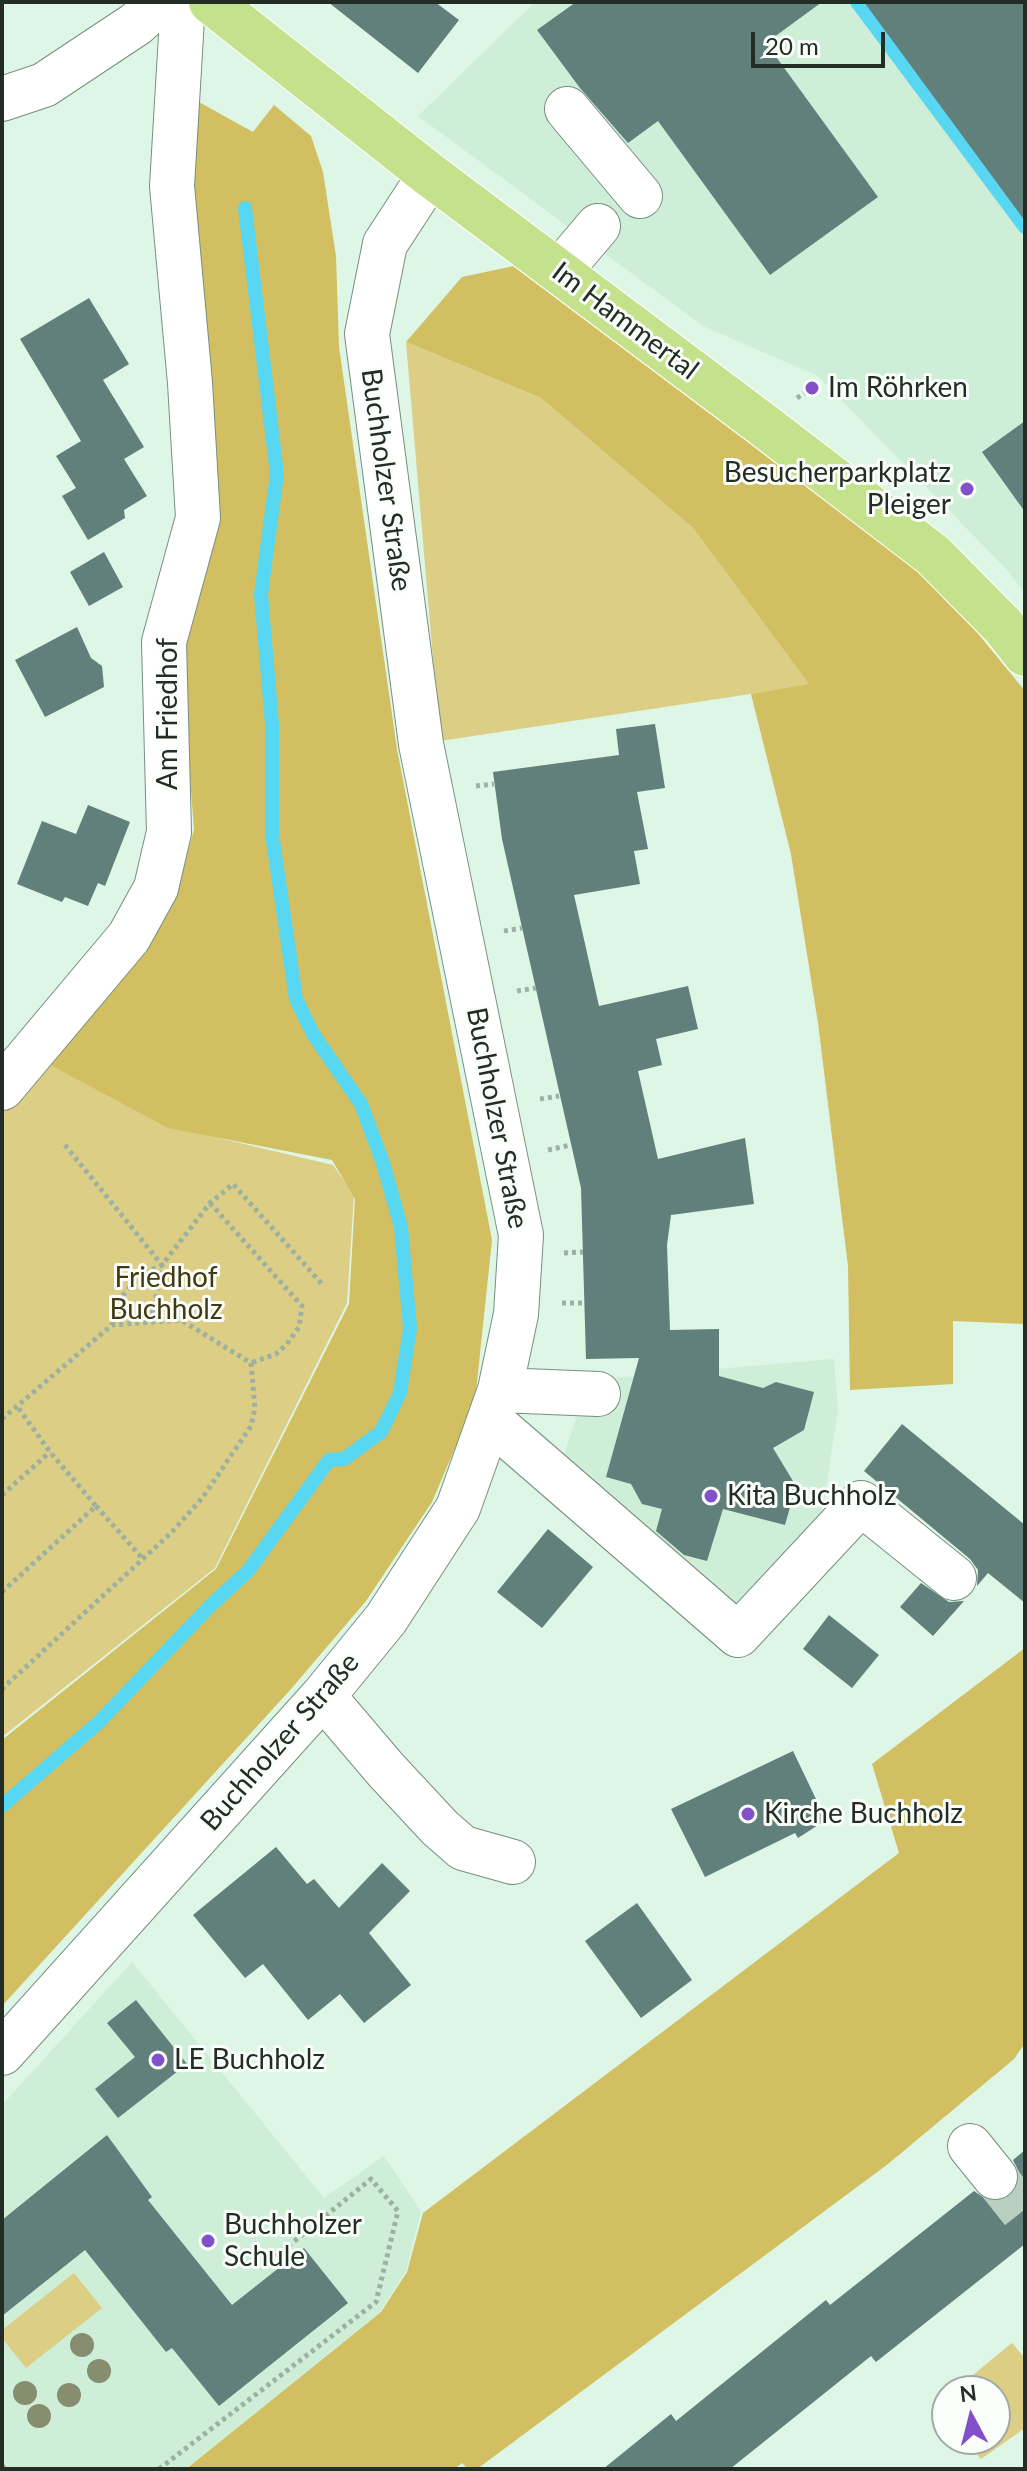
<!DOCTYPE html>
<meta charset="utf-8">
<style>
body{margin:0}
#map{position:relative;width:1027px;height:2471px;overflow:hidden;background:#ddf6e5;font-family:Lato,sans-serif}
canvas{display:block}
.frame{position:absolute;inset:0;border:4px solid #232d26;pointer-events:none}
.north{position:absolute;left:931px;top:2375px;width:80px;height:80px;box-sizing:border-box;background:#f9fefa;border:2px solid #a3aaa5;border-radius:50%;rotate:353deg;font-size:22px;font-weight:700;line-height:32px;text-align:center;color:#232d26}
.north::after{content:'';display:block;margin:auto;width:28px;height:36px;background:#8251ca;clip-path:polygon(50% 0,100% 100%,50% 72%,0 100%)}
.scale{position:absolute;left:751px;top:32px;width:134px;height:36px;box-sizing:border-box;border:4px solid #232d26;border-top:0;padding-left:10px;font-size:24px;line-height:28px;white-space:nowrap;color:#232d26;-webkit-text-stroke:6px #f9fefa;paint-order:stroke}
</style>
<div id="map">
<canvas width="1027" height="2471"></canvas>
<div class="frame"></div>
<div class="north">N</div>
<div class="scale">20 m</div>
</div>
<script>
const context = document.querySelector('canvas').getContext('2d');
context.lineJoin = 'round';
function fill(path, color) {
  context.fillStyle = color;
  context.fill(path, 'evenodd');
}
function poly(rows) {
  const path = new Path2D();
  for (const r of rows) {
    path.moveTo(r[0], r[1]);
    for (let i = 2; i < r.length; i += 2) path.lineTo(r[i], r[i + 1]);
  }
  return path;
}
function trace(path, color, width, dash) {
  context.strokeStyle = color;
  context.lineWidth = width;
  context.lineCap = dash ? 'butt' : 'round';
  context.setLineDash(dash || []);
  context.stroke(path);
}
function drawText(font, color, halo, rows, align = 'center') {
  context.font = font + ' Lato,sans-serif';
  context.lineWidth = 6;
  context.setLineDash([]);
  context.textBaseline = 'middle';
  context.strokeStyle = halo;
  context.fillStyle = color;
  for (const [text, x, y, turn = 0] of rows) {
    context.save();
    context.translate(x, y);
    context.rotate((+turn || 0) * Math.PI / 180);
    context.textAlign = isNaN(turn) ? turn : align;
    if (halo) context.strokeText(text, 0, 0);
    context.fillText(text, 0, 0);
    context.restore();
  }
}
const built = poly([
 [535,2,1025,2,1025,593,1007,570,818,376,703,326,418,116],
 [834,1359,838,1410,820,1526,733,1609,560,1466,589,1380],
 [132,1962,324,2198,384,2156,421,2211,406,2271,379,2313,185,2469,2,2469,2,2105]
]);
const green = poly([
 [406,342,541,398,693,528,810,685,440,741],
 [41,1060,168,1126,333,1165,354,1195,347,1303,215,1568,2,1737,2,1102],
 [74,2273,102,2308,26,2368,2,2338,2,2330],
 [1012,2343,1025,2358,1025,2428,981,2459,963,2439,995,2439,995,2391,953,2391]
]);
const forest = poly([
 [188,96,253,132,274,105,311,136,323,172,336,256,339,347,397,749,492,1240,475,1401,432,1502,366,1601,291,1689,2,2006,2,1740,216,1569,349,1304,355,1199,332,1160,168,1128,41,1060,178,889,194,829,180,652,200,277],
 [514,266,921,564,1025,691,1025,1324,953,1321,953,1384,850,1390,848,1266,818,1023,791,854,751,694,809,684,693,528,541,398,406,342,462,277],
 [1025,1648,1025,2043,1014,2059,888,2164,477,2469,468,2469,462,2463,454,2469,186,2469,381,2312,407,2272,423,2213,899,1853,872,1764]
]);
const stream = poly([
 [857,2,1025,227],
 [2,1806,99,1722,211,1605,248,1571,329,1460,344,1459,381,1432,400,1393,410,1328,401,1227,383,1163,361,1104,313,1034,296,999,272,834,272,724,261,594,277,474,245,208]
]);
const building = poly([
 [328,2,435,2,459,20,418,73],
 [576,2,822,2,766,43,878,197,770,275,658,121,628,143,580,88,537,30],
 [864,2,1025,2,1025,221],
 [89,298,129,364,103,380,144,447,124,459,147,496,124,510,125,518,88,540,62,496,76,488,56,456,81,441,20,339],
 [1025,421,1025,512,982,452],
 [104,552,123,587,89,606,70,572],
 [77,627,91,658,102,666,104,687,45,717,15,660],
 [655,724,665,788,637,792,648,849,634,851,640,884,574,895,599,1006,688,986,698,1029,656,1039,662,1065,638,1071,658,1159,745,1138,754,1204,671,1215,667,1245,670,1330,719,1329,719,1376,763,1388,776,1382,814,1392,804,1430,773,1448,796,1486,785,1525,723,1509,707,1561,684,1555,656,1531,662,1509,642,1504,631,1484,606,1477,639,1358,586,1359,581,1188,502,839,493,772,619,755,616,729],
 [88,805,130,822,105,886,98,883,88,906,65,897,62,902,17,884,42,821,76,834],
 [902,1424,1025,1525,1025,1603,988,1573,977,1586,978,1570,970,1559,864,1471],
 [548,1529,593,1567,542,1628,497,1592],
 [921,1583,949,1602,964,1601,933,1636,900,1607],
 [829,1615,879,1655,852,1688,803,1649],
 [793,1751,826,1820,798,1838,795,1833,705,1877,671,1809],
 [276,1847,307,1884,314,1879,339,1908,382,1863,410,1891,369,1933,411,1985,364,2023,340,1994,308,2020,263,1964,245,1978,193,1915],
 [637,1903,692,1980,641,2018,585,1941],
 [136,2000,187,2064,118,2118,95,2089,135,2057,107,2023],
 [107,2135,152,2197,148,2200,232,2305,304,2248,348,2303,219,2406,172,2348,166,2352,85,2250,2,2316,2,2220],
 [1025,2150,1025,2244,876,2362,871,2356,730,2469,603,2469,671,2414,676,2421,826,2300,830,2305,974,2191,987,2200,1000,2201,1010,2197,1018,2187,1020,2174,1013,2160]
]);
const minorTunnel = poly([
 [995,2177,1025,2215]
]);
const path = poly([
 [797,398,812,388],
 [476,786,494,784],
 [504,931,522,928],
 [517,991,536,988],
 [540,1099,559,1096],
 [65,1145,162,1265,151,1321],
 [548,1150,570,1145],
 [210,1203,302,1306,299,1327,287,1344,276,1354,251,1363],
 [564,1253,583,1252],
 [562,1303,585,1303],
 [112,1325,116,1304,133,1283,148,1271,162,1265,210,1203,233,1184,322,1284],
 [2,1419,112,1325,181,1320,251,1363,255,1408,251,1426,203,1497,172,1532,2,1689],
 [2,1495,50,1452],
 [96,1506,143,1559],
 [2,1592,96,1506,50,1452,17,1406],
 [2,2465,5,2469],
 [159,2469,376,2302,398,2211,371,2179,260,2269]
]);
const minor = poly([
 [2,99,44,85,136,24,160,2],
 [567,109,640,196],
 [559,272,598,226],
 [2,1088,129,937,156,888,169,832,164,642,198,518,190,383,172,186,183,2],
 [500,1390,598,1394],
 [490,1420,738,1635,861,1503,954,1578],
 [323,1696,386,1770,440,1828,463,1848,513,1862],
 [2,2053,323,1696,386,1619,458,1508,500,1390,516,1314,521,1235,421,744,367,334,385,244,430,175],
 [970,2146,995,2177]
]);
const major = poly([
 [211,2,430,175,762,424,933,555,1004,627,1025,654]
]);
const trees = [
 [82,2345],
 [99,2371],
 [25,2393],
 [69,2395],
 [39,2416]
];
const markers = [
 [812,388,8,"#8251ca"],
 [967,489,8,"#8251ca"],
 [711,1496,8,"#8251ca"],
 [748,1814,8,"#8251ca"],
 [158,2060,8,"#8251ca"],
 [208,2241,8,"#8251ca"]
];
const streetNames = [
 ["Im Hammertal",625,321,37],
 ["Buchholzer Straße",386,480,82],
 ["Am Friedhof",168,714,-90],
 ["Buchholzer Straße",497,1118,79],
 ["Buchholzer Straße",280,1742,-49]
];
const poiNames = [
 ["Im Röhrken",828,388],
 ["Besucherparkplatz",951,473,"right"],
 ["Pleiger",951,505,"right"],
 ["Kita Buchholz",727,1496],
 ["Kirche Buchholz",764,1814],
 ["LE Buchholz",174,2060],
 ["Buchholzer",224,2225],
 ["Schule",224,2257]
];
const parkNames = [
 ["Friedhof",166,1278],
 ["Buchholz",166,1310]
];
fill(built, '#ceeed8');
fill(green, '#ddce85');
fill(forest, '#d2bf61');
trace(stream, '#57d7f1', 14);
fill(building, '#617f7b');
trace(minorTunnel, '#b8cebf', 44, [44, 22]);
trace(minor, '#788f80', 46);
trace(major, '#fff', 46);
trace(path, '#9db1a3', 5, [4, 4]);
trace(minor, '#fff', 44);
trace(major, '#c4e28b', 44);
context.fillStyle = '#878e70';
for (const [x, y] of trees) {
  context.beginPath();
  context.arc(x, y, 12, 0, 2 * Math.PI);
  context.fill();
}
for (const [x, y, r, color] of markers) {
  const dot = new Path2D();
  dot.arc(x, y, r, 0, 2 * Math.PI);
  context.fillStyle = color;
  context.fill(dot);
  trace(dot, '#f9fefa', 3);
}
drawText('28px', '#232d26', '#f9fefa', streetNames);
drawText('28px', '#232d26', '#f9fefa', poiNames, 'left');
drawText('28px', '#413910', '#f9fefa', parkNames);
</script>
